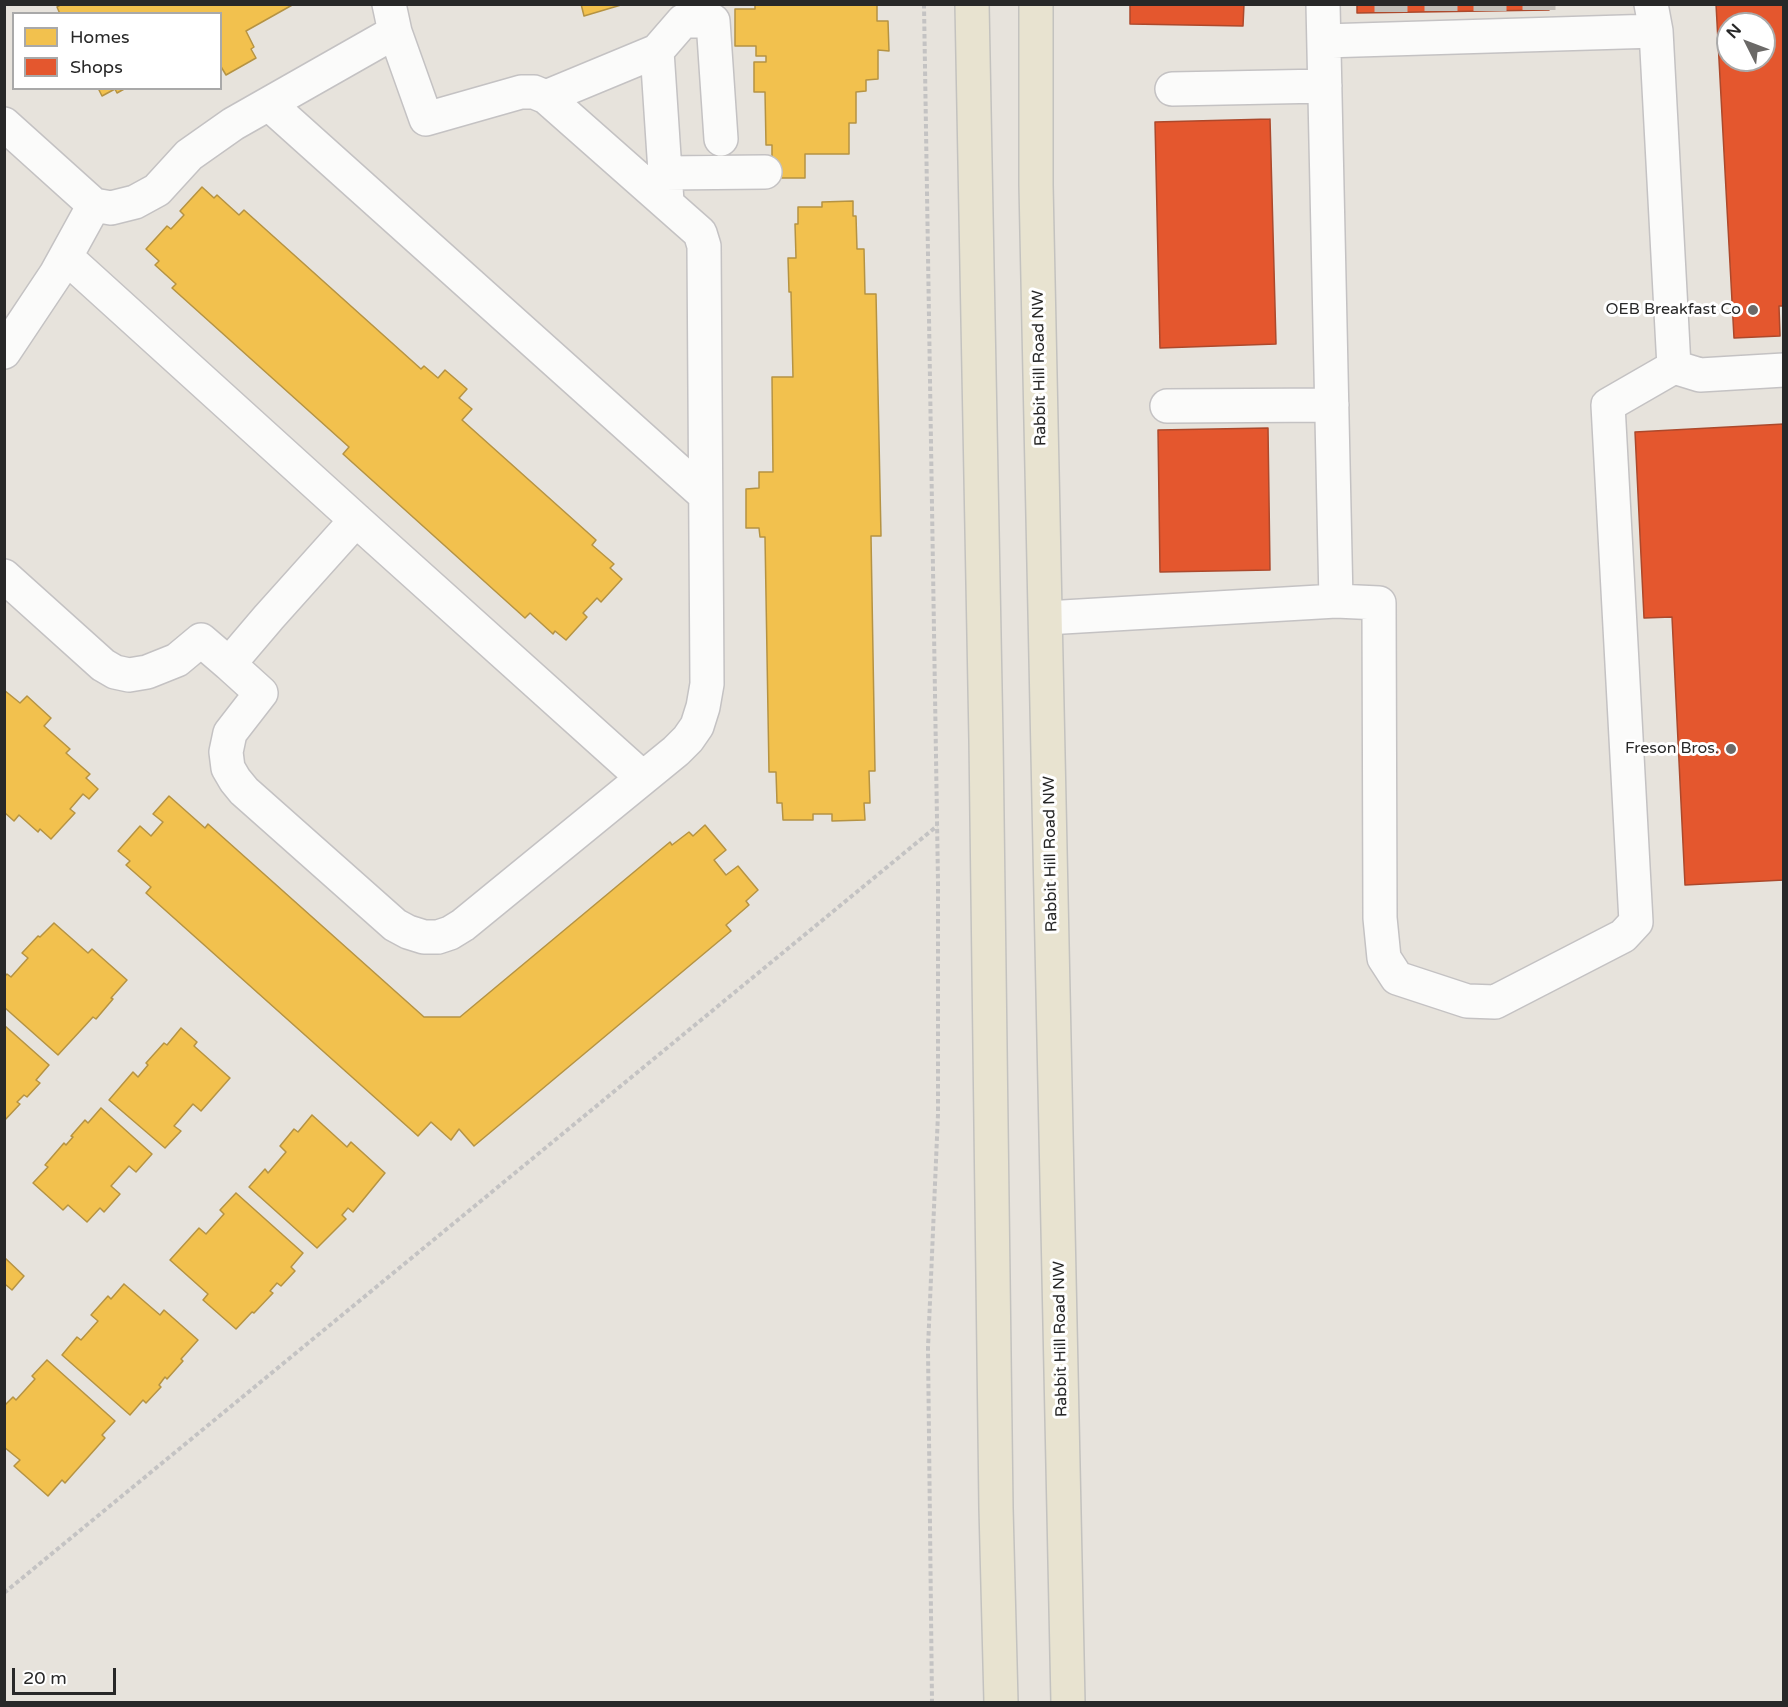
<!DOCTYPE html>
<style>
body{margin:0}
#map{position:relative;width:1788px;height:1707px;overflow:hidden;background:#e7e3dc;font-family:"Varela Round",sans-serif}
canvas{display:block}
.frame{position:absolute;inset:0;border:6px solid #282828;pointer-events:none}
.legend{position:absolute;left:12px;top:12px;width:210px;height:78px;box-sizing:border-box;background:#fff;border:2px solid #a9a9a9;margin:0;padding:8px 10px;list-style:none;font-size:18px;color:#282828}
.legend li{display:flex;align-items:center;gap:12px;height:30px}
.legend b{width:30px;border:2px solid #a9a9a9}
.north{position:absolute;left:1716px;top:12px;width:60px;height:60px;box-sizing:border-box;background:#fff;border:2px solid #a9a9a9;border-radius:50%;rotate:312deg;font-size:16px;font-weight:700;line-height:24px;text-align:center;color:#282828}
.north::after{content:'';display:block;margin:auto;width:21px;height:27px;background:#6b6967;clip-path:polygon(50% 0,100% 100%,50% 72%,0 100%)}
.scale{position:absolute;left:12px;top:1668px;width:104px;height:27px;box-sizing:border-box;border:3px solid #282828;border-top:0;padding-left:8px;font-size:18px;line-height:21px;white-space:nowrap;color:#282828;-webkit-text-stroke:4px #fff;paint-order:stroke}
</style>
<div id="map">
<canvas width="1788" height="1707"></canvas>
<div class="frame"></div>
<ul class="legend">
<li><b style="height:16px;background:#f2c14e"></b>Homes</li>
<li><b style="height:16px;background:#e4572e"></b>Shops</li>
</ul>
<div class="north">N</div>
<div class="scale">20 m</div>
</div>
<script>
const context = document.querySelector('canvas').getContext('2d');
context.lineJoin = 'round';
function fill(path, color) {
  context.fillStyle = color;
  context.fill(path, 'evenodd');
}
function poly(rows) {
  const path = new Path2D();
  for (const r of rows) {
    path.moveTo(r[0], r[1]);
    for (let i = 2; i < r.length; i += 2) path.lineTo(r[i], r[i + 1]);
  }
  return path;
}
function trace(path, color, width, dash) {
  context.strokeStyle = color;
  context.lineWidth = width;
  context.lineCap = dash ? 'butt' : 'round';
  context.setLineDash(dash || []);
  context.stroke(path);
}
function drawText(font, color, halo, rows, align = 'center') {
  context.font = font + ' "Varela Round",sans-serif';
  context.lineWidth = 6;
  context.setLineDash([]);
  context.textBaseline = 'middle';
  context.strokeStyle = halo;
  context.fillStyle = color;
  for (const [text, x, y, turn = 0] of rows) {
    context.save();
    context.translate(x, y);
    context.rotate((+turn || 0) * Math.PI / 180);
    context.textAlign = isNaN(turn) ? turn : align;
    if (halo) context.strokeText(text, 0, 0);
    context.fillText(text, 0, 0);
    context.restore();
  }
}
const homes = poly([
 [62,4,294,4,246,31,254,47,251,49,256,58,226,75,220,65,220,14,60,14,57,7,62,4],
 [581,4,621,4,621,5,584,16,581,4],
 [755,4,877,4,877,21,888,21,889,51,878,50,878,79,866,80,866,91,856,92,856,123,849,123,849,154,805,154,805,178,772,178,772,145,766,145,765,92,754,92,754,62,766,62,766,56,756,56,756,46,735,46,735,9,755,9,755,4],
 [98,88,126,88,117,93,115,89,102,96,98,88],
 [202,187,214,198,217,195,239,215,244,210,421,369,424,366,438,378,445,370,467,389,459,398,472,409,462,420,596,540,592,545,614,564,610,568,622,579,601,602,597,598,583,613,587,617,566,640,555,631,553,634,530,613,525,618,343,454,349,447,172,288,176,284,155,265,159,261,146,249,167,226,171,229,184,215,180,211,202,187],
 [853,201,853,216,856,216,857,249,864,249,865,294,876,294,881,536,871,536,875,771,869,771,870,803,864,803,865,820,832,821,832,814,813,814,813,820,783,820,782,803,777,803,776,772,769,772,765,537,760,537,759,528,746,528,746,489,759,488,759,472,773,472,772,377,793,377,791,292,789,292,788,258,796,258,795,224,798,224,798,207,822,207,822,202,853,201],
 [4,690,20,703,27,696,51,718,44,726,70,749,66,753,90,774,86,778,98,789,89,799,83,794,70,809,75,813,51,839,40,829,38,832,19,815,14,821,4,812,4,690],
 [169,796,205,828,208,824,424,1017,460,1017,670,842,672,845,689,832,693,836,705,825,726,850,714,860,726,875,738,866,758,890,746,901,749,905,726,925,731,931,474,1146,459,1129,451,1140,431,1122,418,1136,146,893,151,887,126,865,130,861,118,851,140,826,151,836,163,822,153,814,169,796],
 [54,923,88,953,92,949,127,980,111,998,113,999,96,1019,93,1017,58,1055,4,1007,4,977,7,974,11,977,28,958,22,953,38,936,40,937,54,923],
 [4,1025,49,1065,36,1080,40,1083,27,1097,24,1095,17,1102,20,1104,4,1121,4,1025],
 [181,1028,197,1042,194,1046,230,1078,201,1111,193,1104,174,1126,181,1131,165,1148,109,1100,133,1072,138,1077,148,1065,146,1063,164,1043,167,1045,181,1028],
 [101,1108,152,1154,136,1172,129,1166,111,1186,120,1194,104,1212,100,1208,87,1222,68,1205,63,1210,33,1183,48,1167,45,1165,64,1143,66,1145,73,1137,71,1136,85,1120,88,1123,101,1108],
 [312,1115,347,1147,351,1142,385,1173,353,1212,348,1208,342,1215,346,1219,317,1248,249,1187,265,1169,268,1173,286,1152,280,1146,294,1129,298,1132,312,1115],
 [236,1193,303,1253,291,1267,295,1271,281,1286,277,1283,270,1291,273,1293,254,1313,252,1312,236,1329,203,1300,208,1294,170,1260,199,1228,206,1234,224,1214,220,1210,236,1193],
 [4,1257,24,1276,12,1290,6,1285,4,1286,4,1257],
 [124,1284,160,1315,164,1310,198,1340,181,1359,183,1361,167,1379,165,1377,159,1385,161,1387,146,1403,143,1400,130,1415,62,1355,77,1337,81,1340,98,1321,91,1315,108,1296,111,1299,124,1284],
 [47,1360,115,1421,102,1435,105,1438,65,1483,62,1480,48,1496,14,1466,20,1460,4,1447,4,1406,13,1397,16,1400,35,1379,32,1376,47,1360]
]);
const shops = poly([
 [1130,4,1244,4,1243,26,1130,24,1130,4],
 [1357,4,1548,4,1549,10,1357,13,1357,4],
 [1716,4,1784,4,1784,306,1779,306,1780,336,1734,338,1716,4],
 [1728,24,1764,24,1764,60,1728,60,1728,24],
 [1270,119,1276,344,1160,348,1155,122,1270,119],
 [1784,424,1784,880,1685,885,1672,617,1644,618,1635,432,1784,424],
 [1268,428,1270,570,1160,572,1158,430,1268,428]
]);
const minorTunnel = poly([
 [1539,10,1539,4],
 [1441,11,1441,4],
 [1490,11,1490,4],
 [1391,12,1391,4]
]);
const path = poly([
 [924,4,938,882,938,1114,928,1348,932,1702],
 [4,1593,937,826]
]);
const minor = poly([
 [1324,41,1656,31],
 [657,51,667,202],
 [1172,89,1325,86],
 [546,97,657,51,683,21,713,21,721,139],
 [269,104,705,495],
 [4,124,94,205,111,208,135,202,157,190,189,155,233,124,395,32,389,4],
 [665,173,765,172],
 [66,257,356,520,643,778],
 [4,352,56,274,94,205],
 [1674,367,1700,375,1784,370],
 [1167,406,1332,405],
 [4,576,103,665,115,672,129,675,147,672,177,660,201,640,229,664,261,693,230,733,226,752,228,768,235,780,244,791,395,925,408,932,424,937,438,937,450,933,463,925,676,751,688,739,697,726,703,707,707,684,704,246,700,233,546,97,534,92,521,92,426,119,395,32],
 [1336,601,1379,603,1380,918,1384,958,1397,978,1467,1001,1495,1002,1623,936,1636,922,1608,405,1674,367,1656,31,1651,4],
 [1046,618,1336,601,1323,4],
 [229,664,269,617,356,520]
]);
const major = poly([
 [972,4,986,740,996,1508,1001,1702],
 [1036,4,1036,185,1068,1702]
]);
const markers = [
 [1753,310,6,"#6b6967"],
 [1731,749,6,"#6b6967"]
];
const poiNames = [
 ["OEB Breakfast Co",1741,310],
 ["Freson Bros.",1719,749]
];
const streetNames = [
 ["Rabbit Hill Road NW",1040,368,-91],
 ["Rabbit Hill Road NW",1051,854,-91],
 ["Rabbit Hill Road NW",1061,1339,-91]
];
fill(homes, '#f2c14e');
trace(homes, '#b59343', 1.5);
fill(shops, '#e4572e');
trace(shops, '#ac492c', 1.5);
trace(minorTunnel, '#c1beb8', 33, [33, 16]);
trace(minor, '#c4c2c3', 36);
trace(major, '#c3c2bf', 36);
trace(path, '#c4c3c3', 4, [4.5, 3]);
trace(minor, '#fbfbfa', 33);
trace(major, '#e8e3d0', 33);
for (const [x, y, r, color] of markers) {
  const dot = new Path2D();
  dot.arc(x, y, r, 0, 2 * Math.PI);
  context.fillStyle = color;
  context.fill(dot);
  trace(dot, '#fff', 2);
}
drawText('16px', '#282828', '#fff', poiNames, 'right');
drawText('16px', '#282828', '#fff', streetNames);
</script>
